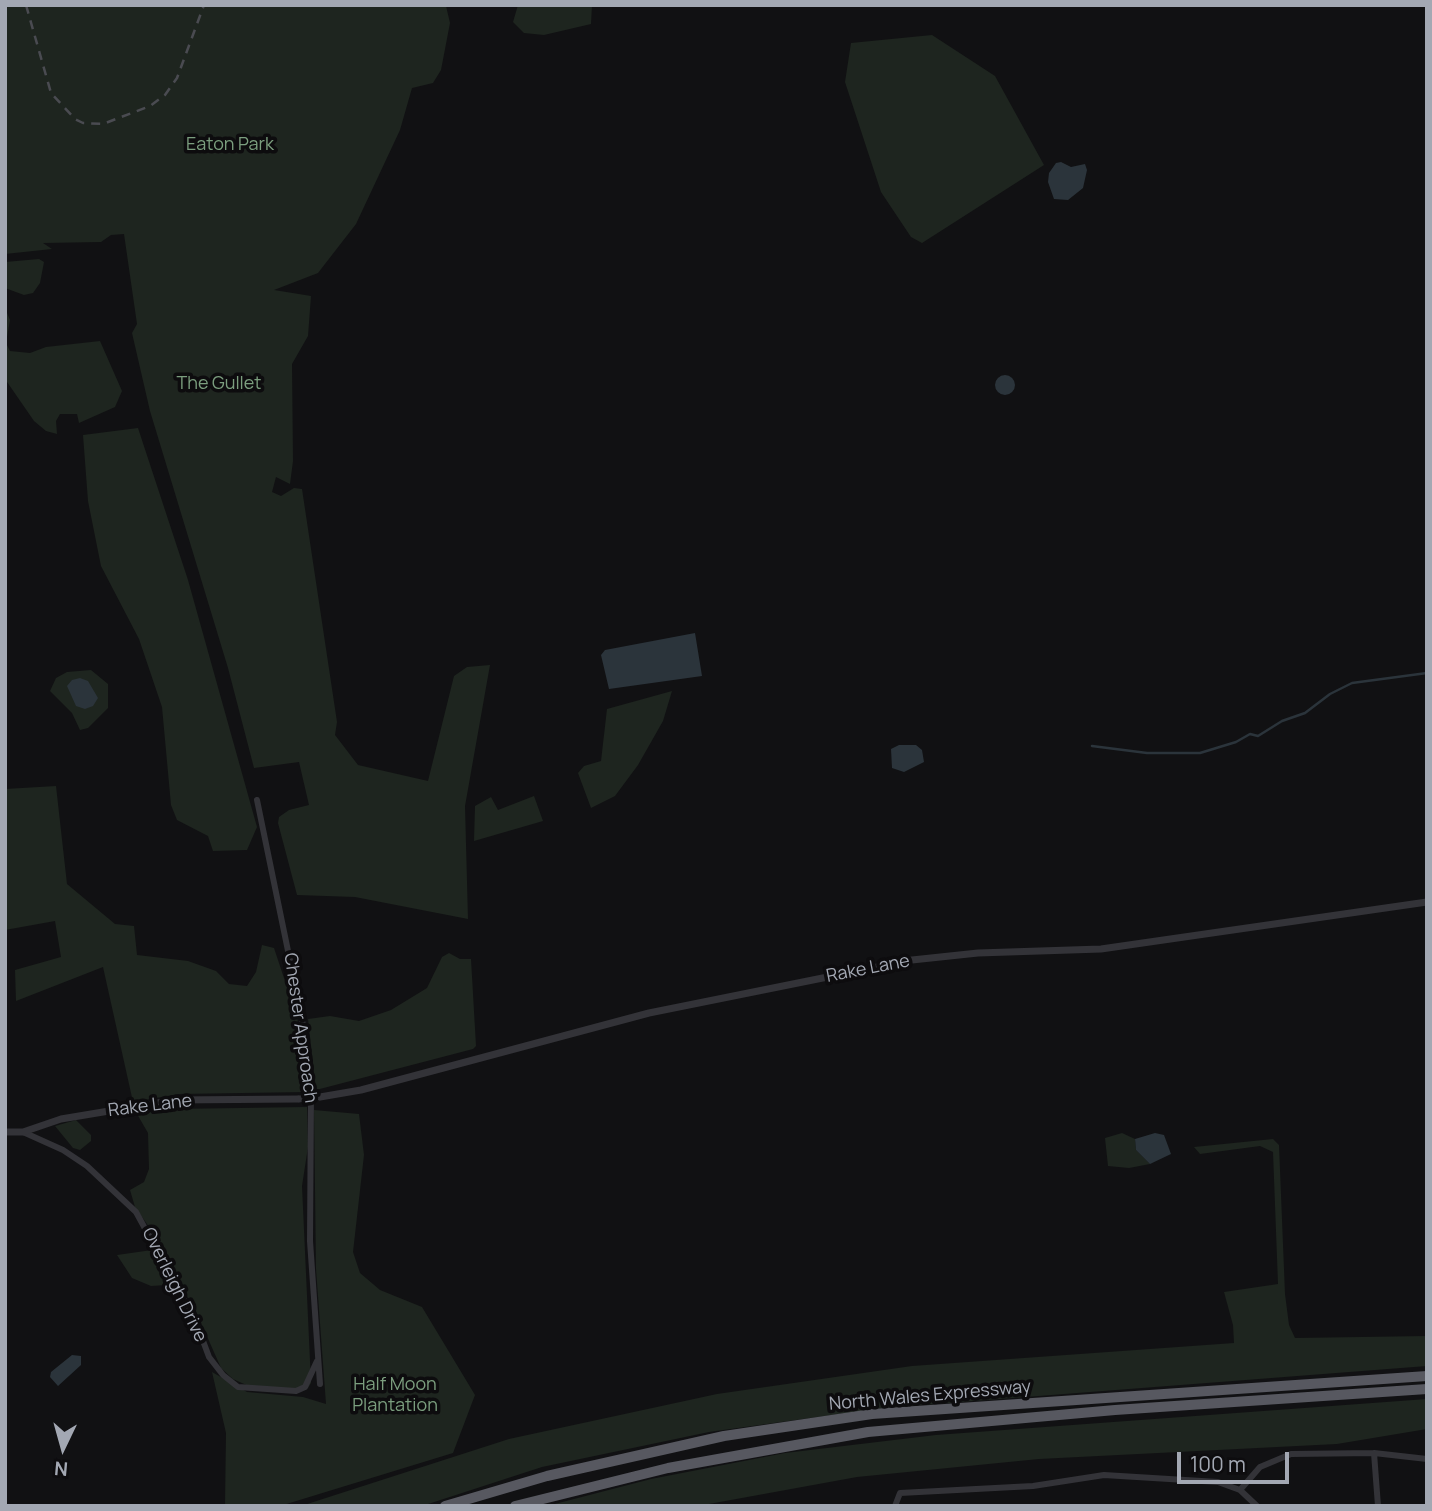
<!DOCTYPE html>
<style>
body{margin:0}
#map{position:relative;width:1432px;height:1511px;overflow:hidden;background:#111113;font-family:Manrope,sans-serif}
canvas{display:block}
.frame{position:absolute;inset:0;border:7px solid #a3a8b3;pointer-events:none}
.north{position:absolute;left:28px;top:1413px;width:70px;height:70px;-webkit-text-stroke:5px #0d0c0e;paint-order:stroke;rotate:185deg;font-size:19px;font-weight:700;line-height:28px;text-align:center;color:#a3a8b3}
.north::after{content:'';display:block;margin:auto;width:24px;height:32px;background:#a3a8b3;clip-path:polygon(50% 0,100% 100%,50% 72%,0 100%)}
.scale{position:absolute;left:1177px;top:1452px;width:112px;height:32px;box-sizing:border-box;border:4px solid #a3a8b3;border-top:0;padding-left:9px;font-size:21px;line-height:24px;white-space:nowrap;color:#a3a8b3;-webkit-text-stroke:5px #0d0c0e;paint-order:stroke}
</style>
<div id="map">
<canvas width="1432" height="1511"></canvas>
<div class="frame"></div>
<div class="north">N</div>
<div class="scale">100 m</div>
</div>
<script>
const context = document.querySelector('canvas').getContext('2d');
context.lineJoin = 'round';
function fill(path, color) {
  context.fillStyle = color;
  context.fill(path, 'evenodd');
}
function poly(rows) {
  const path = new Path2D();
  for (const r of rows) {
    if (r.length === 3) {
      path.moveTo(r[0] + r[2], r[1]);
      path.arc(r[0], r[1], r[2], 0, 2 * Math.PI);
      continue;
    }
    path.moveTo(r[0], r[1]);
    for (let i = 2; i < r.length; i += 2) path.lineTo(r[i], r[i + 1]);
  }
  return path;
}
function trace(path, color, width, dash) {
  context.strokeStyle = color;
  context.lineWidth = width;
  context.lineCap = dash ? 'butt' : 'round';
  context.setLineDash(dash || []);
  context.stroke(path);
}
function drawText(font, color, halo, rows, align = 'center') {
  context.font = font + ' Manrope,sans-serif';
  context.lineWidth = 7;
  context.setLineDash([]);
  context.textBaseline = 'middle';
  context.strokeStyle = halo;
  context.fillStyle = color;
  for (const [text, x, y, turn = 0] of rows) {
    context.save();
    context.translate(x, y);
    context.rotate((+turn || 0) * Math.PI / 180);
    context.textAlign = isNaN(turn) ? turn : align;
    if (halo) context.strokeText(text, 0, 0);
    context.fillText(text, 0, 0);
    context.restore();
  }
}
const green = poly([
 [5,5,486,5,446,6,450,23,441,70,433,83,412,88,400,130,356,224,318,273,274,290,311,296,308,336,292,364,293,461,290,484,276,477,272,492,281,496,294,488,302,489,337,722,335,735,358,765,428,781,454,676,467,667,490,665,465,806,468,919,355,897,297,895,278,823,279,817,289,810,309,805,299,762,254,768,228,668,150,411,132,333,137,324,124,234,111,235,101,242,43,243,52,249,5,254],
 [518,5,592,5,591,24,544,35,524,33,513,22],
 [932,35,995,76,1044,165,922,243,911,237,881,192,845,82,851,43],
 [39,259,44,262,40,283,33,293,24,295,5,288,5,262],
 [5,308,10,320,6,343,10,351,30,353,46,347,100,341,122,391,115,407,79,423,77,414,60,414,56,421,57,434,46,431,34,421,5,379],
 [138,428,188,580,257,827,247,850,213,851,208,836,177,820,171,805,162,707,139,639,101,566,88,501,83,435],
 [91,670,108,684,108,708,88,728,80,730,72,713,50,691,56,678,67,672],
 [672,691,663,721,638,765,615,796,591,808,578,773,584,766,601,761,607,709],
 [56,786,67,884,115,924,134,926,137,955,188,961,216,971,229,984,247,986,256,972,262,945,274,948,286,984,294,993,307,1092,179,1094,133,1102,103,967,16,1001,15,970,61,957,55,921,5,930,5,789],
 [534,796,543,821,474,841,475,806,491,797,498,810],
 [449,953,460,959,471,959,476,1046,473,1049,316,1090,308,1019,330,1016,359,1021,391,1010,427,988,442,957],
 [307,1107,308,1147,302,1186,311,1383,308,1388,287,1391,253,1388,233,1379,221,1368,198,1316,147,1224,135,1207,130,1190,144,1182,149,1169,148,1133,137,1114,173,1109],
 [314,1110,359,1114,364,1155,353,1252,360,1273,380,1290,422,1307,475,1395,453,1453,280,1506,225,1506,226,1433,212,1372,247,1392,303,1397,326,1404,316,1269],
 [76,1120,91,1135,91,1141,80,1150,73,1148,55,1126],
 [1122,1133,1135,1139,1136,1150,1150,1164,1129,1168,1108,1166,1105,1138],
 [1273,1139,1279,1145,1285,1294,1289,1325,1295,1338,1427,1336,1427,1366,883,1408,709,1432,542,1467,422,1506,301,1506,509,1439,717,1394,912,1366,1234,1343,1233,1325,1224,1292,1278,1284,1273,1152,1260,1146,1200,1154,1194,1147],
 [152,1250,171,1282,166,1285,151,1286,132,1278,117,1255],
 [1427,1399,1427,1429,1337,1444,1039,1459,857,1477,698,1506,547,1506,651,1479,785,1453,936,1435]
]);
const water = poly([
 [1061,162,1071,167,1085,164,1087,170,1083,188,1068,200,1054,199,1048,182,1049,173,1056,163],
 [1005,385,10],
 [695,633,702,676,609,689,601,655,605,650],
 [80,678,88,681,98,698,93,706,85,709,76,706,67,686,72,680],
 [899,745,916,745,922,750,924,762,904,772,892,768,891,749],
 [1155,1133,1164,1135,1171,1154,1150,1164,1136,1150,1135,1139],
 [72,1355,81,1356,81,1365,58,1386,50,1377,51,1372]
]);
const stream = poly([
 [1092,746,1147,753,1200,753,1236,742,1250,734,1258,736,1282,721,1305,713,1330,694,1352,683,1427,673]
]);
const tertiaryTunnel = poly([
 [298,1099,320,1097]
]);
const minor = poly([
 [257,800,302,1019,311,1093,310,1241,320,1384],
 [23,1132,63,1150,87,1166,136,1212,196,1322,209,1357,223,1375,238,1387,296,1391,305,1387,317,1361],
 [1374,1453,1378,1506],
 [1240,1490,1260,1467,1291,1454,1374,1453,1427,1459],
 [895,1506,900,1493,1033,1486,1104,1475,1218,1482,1240,1490,1257,1506]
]);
const tertiary = poly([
 [320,1097,361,1090,649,1013,912,960,978,953,1101,949,1427,902],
 [5,1132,23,1132,61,1119,175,1100,298,1099]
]);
const trunk = poly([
 [445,1506,547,1476,724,1436,872,1414,1427,1376],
 [515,1506,668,1468,868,1432,1115,1410,1427,1389]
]);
const rail = poly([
 [26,5,51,93,75,119,83,123,103,124,150,106,165,95,177,78,204,5]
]);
const parkNames = [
 ["Eaton Park",230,145],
 ["The Gullet",219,384],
 ["Half Moon",395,1385],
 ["Plantation",395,1406]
];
const streetNames = [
 ["Rake Lane",868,969,-11],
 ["Chester Approach",300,1028,82],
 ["Rake Lane",150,1106,-7],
 ["Overleigh Drive",174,1285,64],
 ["North Wales Expressway",930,1396,-5]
];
fill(green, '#1e251f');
fill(water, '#2b343b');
trace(stream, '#2b343b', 2.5);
trace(tertiaryTunnel, '#2e2f33', 7, [7, 3.5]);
trace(minor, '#333338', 6);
trace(tertiary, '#333338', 7);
trace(trunk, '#575860', 10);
trace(rail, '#4a4b51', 2.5, [9, 7]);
drawText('18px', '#7b9e7e', '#0d0c0e', parkNames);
drawText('18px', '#a3a8b3', '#0d0c0e', streetNames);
</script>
